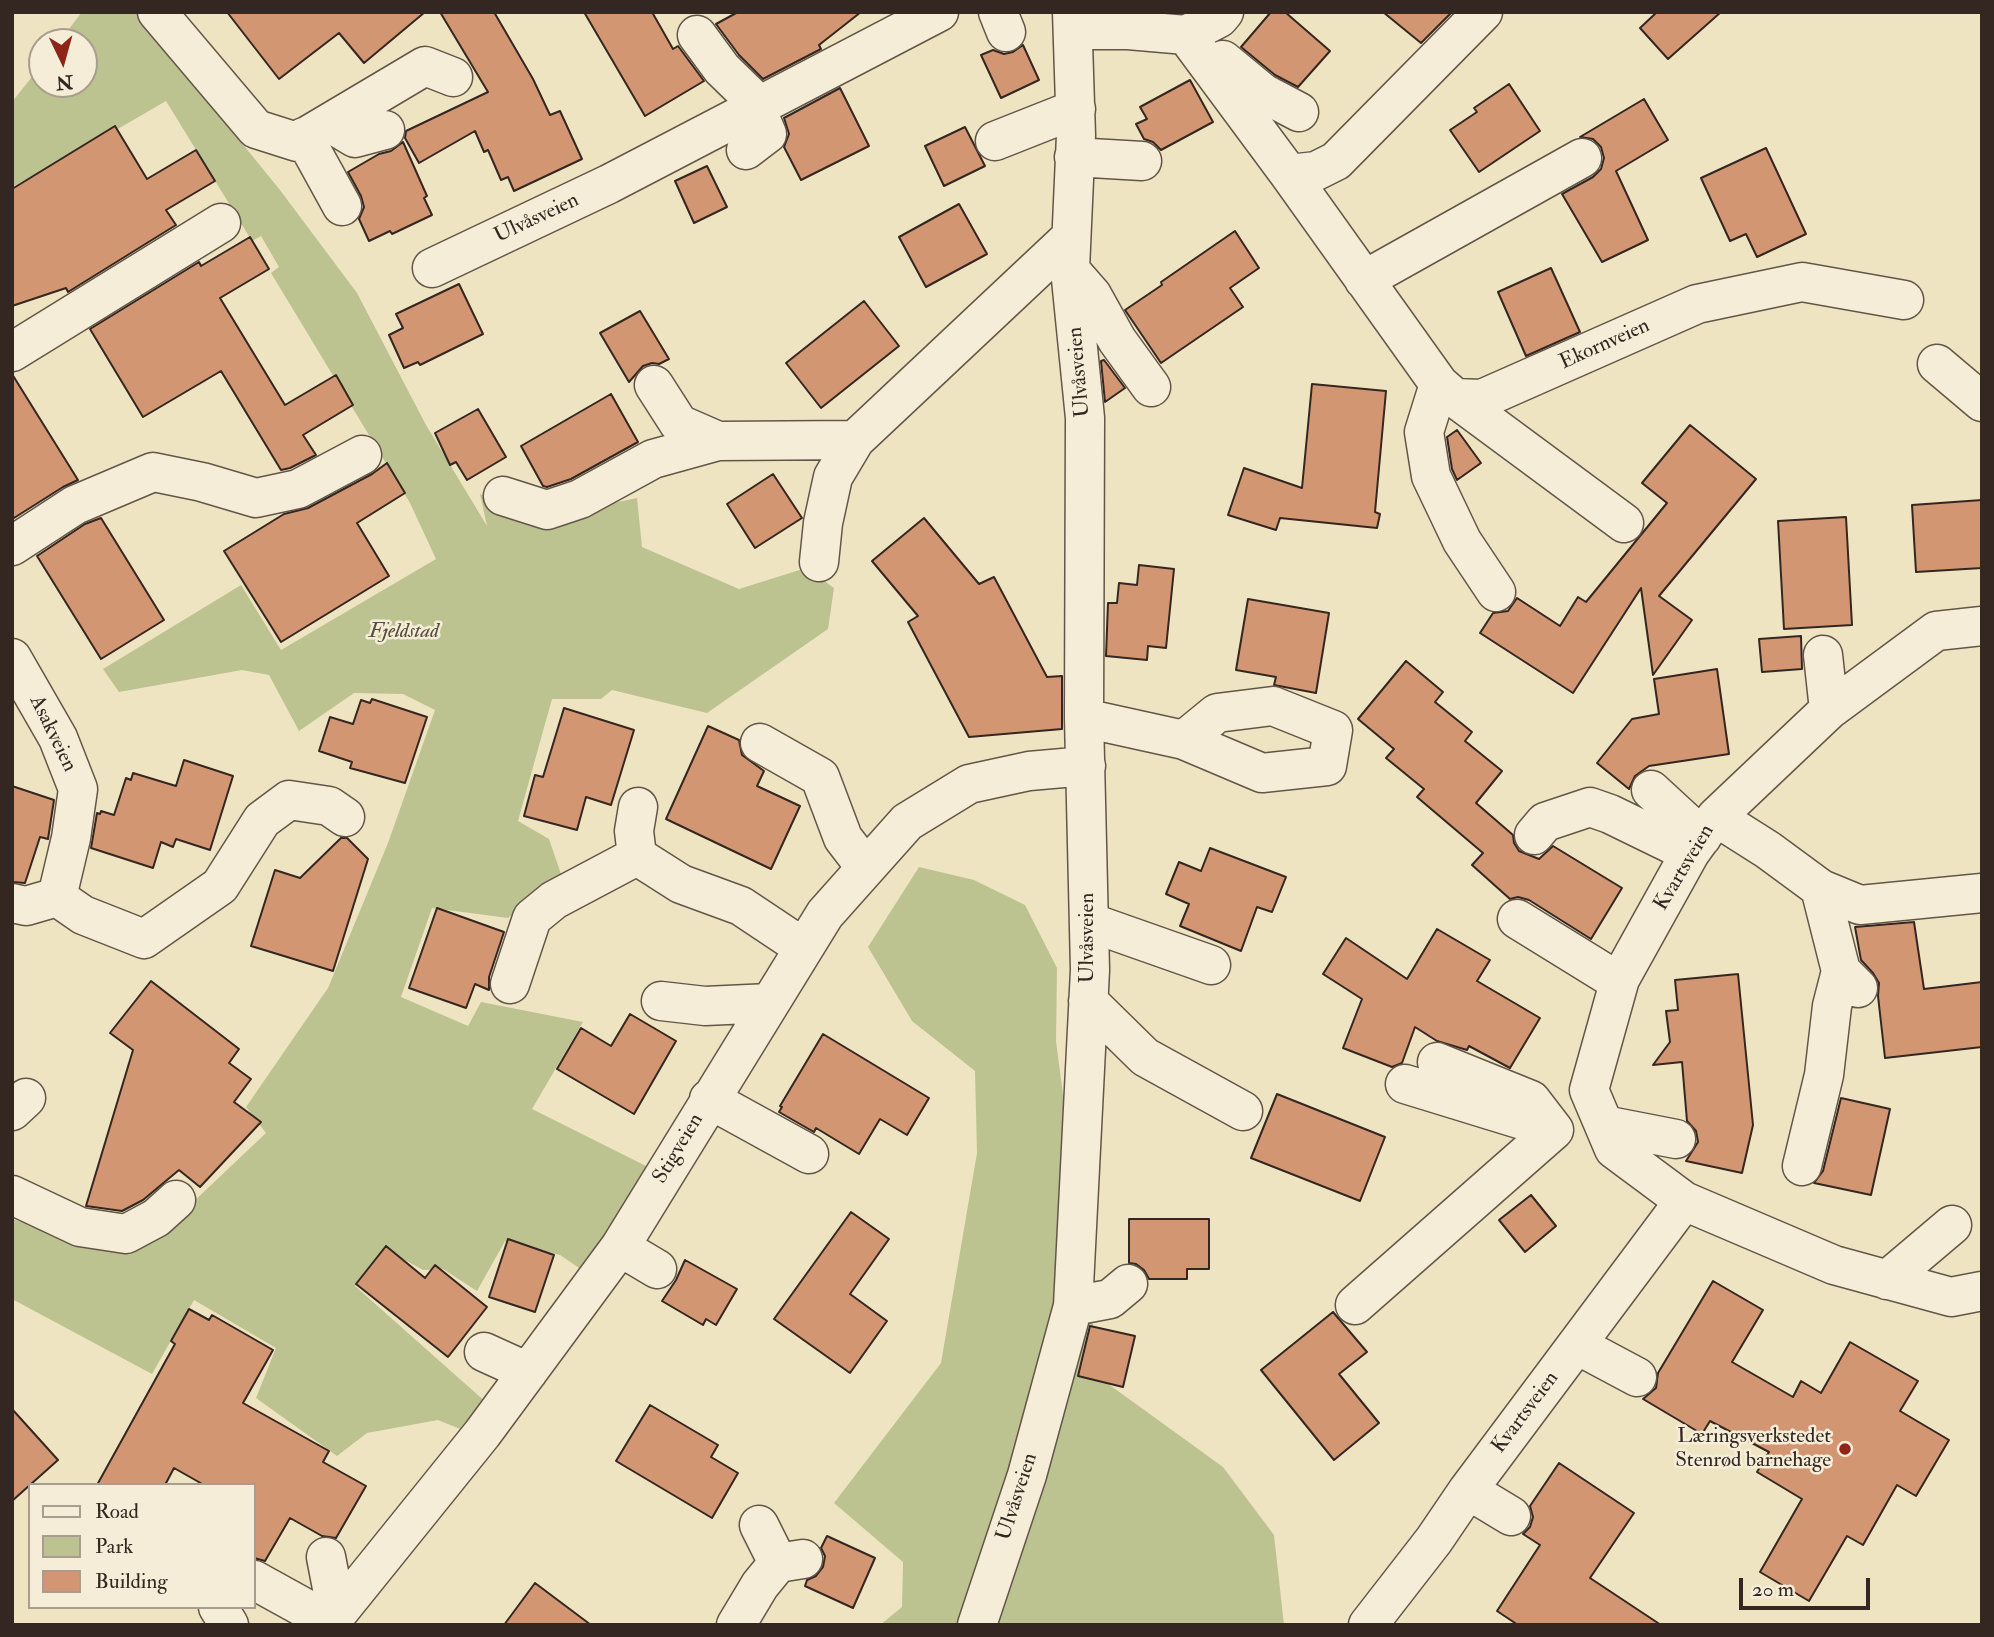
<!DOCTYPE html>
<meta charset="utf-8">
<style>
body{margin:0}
#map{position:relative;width:1994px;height:1637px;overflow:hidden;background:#efe4c1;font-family:"IM FELL Double Pica",serif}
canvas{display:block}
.frame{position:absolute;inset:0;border:14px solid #342621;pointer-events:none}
.legend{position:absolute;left:28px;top:1483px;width:228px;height:126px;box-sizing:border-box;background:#f5edd7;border:2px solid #a89d8e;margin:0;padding:9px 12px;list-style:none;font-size:21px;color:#342621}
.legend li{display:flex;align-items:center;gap:14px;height:35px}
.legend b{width:35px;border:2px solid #a89d8e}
.north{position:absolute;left:28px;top:28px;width:70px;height:70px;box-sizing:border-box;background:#f5edd7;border:2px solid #a89d8e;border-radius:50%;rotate:175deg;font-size:19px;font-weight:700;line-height:28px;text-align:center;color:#342621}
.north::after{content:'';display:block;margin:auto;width:24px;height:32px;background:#8f2418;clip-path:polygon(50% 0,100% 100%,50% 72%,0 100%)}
.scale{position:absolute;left:1739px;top:1578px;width:131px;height:32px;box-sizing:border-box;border:4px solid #342621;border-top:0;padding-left:9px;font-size:21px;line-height:24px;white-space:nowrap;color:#342621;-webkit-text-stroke:5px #f5edd7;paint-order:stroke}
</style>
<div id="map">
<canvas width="1994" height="1637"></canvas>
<div class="frame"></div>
<ul class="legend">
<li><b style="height:9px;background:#f5edd7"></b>Road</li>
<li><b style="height:19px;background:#bcc391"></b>Park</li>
<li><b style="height:19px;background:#d39673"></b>Building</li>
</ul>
<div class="north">N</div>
<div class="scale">20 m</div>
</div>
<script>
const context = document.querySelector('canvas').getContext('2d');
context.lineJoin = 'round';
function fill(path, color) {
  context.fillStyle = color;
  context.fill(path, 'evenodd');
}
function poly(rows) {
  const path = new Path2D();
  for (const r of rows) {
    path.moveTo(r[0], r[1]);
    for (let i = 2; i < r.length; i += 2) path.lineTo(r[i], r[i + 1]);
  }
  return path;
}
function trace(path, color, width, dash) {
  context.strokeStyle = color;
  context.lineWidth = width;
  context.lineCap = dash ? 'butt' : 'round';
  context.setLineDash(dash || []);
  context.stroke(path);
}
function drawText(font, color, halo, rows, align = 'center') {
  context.font = font + ' "IM FELL Double Pica",serif';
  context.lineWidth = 5;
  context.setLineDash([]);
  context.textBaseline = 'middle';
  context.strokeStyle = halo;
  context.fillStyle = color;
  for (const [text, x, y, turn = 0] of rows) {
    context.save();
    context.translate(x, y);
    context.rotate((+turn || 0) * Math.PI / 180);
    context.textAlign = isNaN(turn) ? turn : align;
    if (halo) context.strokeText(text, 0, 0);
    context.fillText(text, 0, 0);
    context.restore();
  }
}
const green = poly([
 [82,12,135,12,280,190,357,293,426,425,487,526,480,494,537,519,637,498,642,547,739,589,806,568,834,588,828,629,707,713,612,690,601,699,552,699,518,821,549,839,561,874,508,918,432,908,401,997,468,1026,481,1002,583,1022,532,1109,652,1169,585,1272,560,1255,505,1241,477,1291,443,1269,423,1270,385,1249,355,1286,488,1404,465,1431,438,1420,367,1433,337,1456,256,1398,276,1348,194,1300,152,1374,12,1299,12,1219,122,1252,191,1204,266,1133,246,1107,328,988,388,843,435,710,403,694,354,693,299,731,269,675,242,670,119,692,103,669,241,585,281,650,436,559,410,503,271,273,279,267,261,236,252,241,166,101,85,148,12,187,12,102,42,64,42,84,84,84,84,42,59,42],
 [919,867,974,880,1025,905,1057,968,1056,1041,1100,1378,1223,1467,1274,1535,1284,1625,880,1625,902,1607,903,1562,834,1503,941,1363,977,1153,975,1071,912,1021,868,947]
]);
const building = poly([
 [227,12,425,12,364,63,339,33,279,79,227,12],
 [440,12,494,12,533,79,550,115,560,111,582,159,514,191,508,177,501,180,488,150,484,152,475,131,419,163,405,138,406,131,488,92,440,12],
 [584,12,652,12,673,49,678,46,704,81,645,116,584,12],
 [738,12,861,12,819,45,821,49,763,79,739,55,716,24,738,12],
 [1271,12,1285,12,1330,51,1298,87,1275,75,1241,47,1271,12],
 [1383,12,1452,12,1421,43,1383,12],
 [1657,12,1721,12,1668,59,1640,28,1657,12],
 [1023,45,1039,80,1001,98,981,55,993,50,1004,54,1013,52,1023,45],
 [1190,80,1213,122,1161,150,1153,142,1144,139,1136,124,1147,119,1140,107,1190,80],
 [1509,84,1540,131,1479,172,1450,130,1477,112,1474,108,1509,84],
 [840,88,869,146,801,180,784,147,789,134,784,118,840,88],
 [1644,99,1668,140,1616,171,1648,240,1602,262,1562,194,1593,177,1601,169,1604,158,1601,147,1593,139,1580,137,1644,99],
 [115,126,147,179,196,150,215,181,166,210,176,225,68,292,66,288,12,306,12,189,115,126],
 [965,127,985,166,944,186,925,146,965,127],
 [403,142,427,196,424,198,432,215,392,234,390,231,369,241,359,219,364,207,361,196,348,172,379,154,391,151,403,142],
 [1766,148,1806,234,1757,257,1746,234,1730,241,1701,178,1766,148],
 [707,166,727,207,694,223,675,181,707,166],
 [959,204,987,254,926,287,899,237,959,204],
 [1235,231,1259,268,1230,288,1243,307,1161,363,1125,310,1162,285,1161,282,1235,231],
 [250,237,269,269,220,298,285,405,336,375,353,405,303,435,316,455,290,468,281,470,221,371,143,417,90,329,199,262,201,266,250,237],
 [1551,268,1580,332,1526,356,1498,292,1551,268],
 [459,284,483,334,420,365,418,362,404,368,389,335,403,328,396,314,459,284],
 [864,301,899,346,821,408,786,363,864,301],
 [640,311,669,359,659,364,652,363,643,366,629,382,600,333,640,311],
 [1104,360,1125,388,1105,402,1101,361,1104,360],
 [12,374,78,480,63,487,14,518,12,515,12,374],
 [1312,384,1386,391,1375,512,1380,514,1377,528,1280,518,1276,530,1228,515,1244,468,1302,488,1312,384],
 [611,394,638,442,571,479,547,487,543,486,521,446,611,394],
 [478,409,506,457,467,480,456,462,450,465,435,433,478,409],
 [1690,425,1756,479,1659,596,1692,620,1653,675,1641,588,1573,693,1480,633,1493,613,1508,611,1517,598,1560,626,1578,597,1586,602,1667,503,1642,483,1690,425],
 [1457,430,1481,463,1457,480,1452,469,1447,437,1457,430],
 [387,463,405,493,357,523,389,576,281,642,224,551,284,514,308,508,372,474,387,463],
 [773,474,802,518,755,548,727,504,773,474],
 [1982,500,1982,568,1916,572,1912,505,1982,500],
 [1846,517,1852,625,1784,629,1778,521,1846,517],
 [101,518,164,620,101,659,37,556,85,524,101,518],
 [924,518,979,584,994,577,1047,677,1062,676,1062,729,969,737,908,622,918,616,872,561,924,518],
 [1139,565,1174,569,1166,648,1148,646,1147,660,1106,656,1108,603,1117,603,1119,583,1137,585,1139,565],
 [1248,599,1329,613,1316,693,1274,685,1276,677,1236,670,1248,599],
 [1801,636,1802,669,1762,672,1759,639,1801,636],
 [1406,661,1443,692,1435,702,1472,732,1465,741,1502,771,1476,803,1513,835,1514,843,1519,851,1539,859,1553,846,1622,888,1591,939,1529,900,1518,897,1510,899,1472,865,1483,853,1417,797,1424,789,1386,758,1394,749,1358,719,1406,661],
 [1717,669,1729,754,1649,766,1635,776,1629,789,1597,763,1632,719,1659,714,1654,679,1717,669],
 [372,699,427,717,405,783,350,768,352,762,319,751,330,717,353,724,361,700,370,703,372,699],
 [564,708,634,730,611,805,586,797,577,830,524,816,535,775,543,777,564,708],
 [708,726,739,740,742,755,764,771,757,786,800,806,771,869,666,819,708,726],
 [184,760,233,776,210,850,176,839,173,847,161,842,153,868,91,848,97,813,100,814,101,811,114,815,126,778,131,780,133,773,176,786,184,760],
 [12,786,54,800,48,839,40,837,25,883,12,882,12,786],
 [341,838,347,838,368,859,333,971,251,946,275,870,300,878,341,838],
 [1210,848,1286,877,1272,912,1257,907,1241,951,1180,926,1189,904,1166,894,1179,862,1201,871,1210,848],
 [437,908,504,932,489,977,489,990,475,984,466,1008,409,988,437,908],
 [1914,922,1924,989,1982,982,1982,1047,1885,1058,1878,996,1879,983,1873,973,1861,960,1855,927,1914,922],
 [1437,929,1490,960,1477,981,1540,1018,1510,1068,1469,1046,1467,1050,1437,1041,1415,1027,1402,1063,1392,1067,1343,1048,1362,999,1323,974,1346,938,1407,979,1437,929],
 [1738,974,1753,1125,1742,1173,1686,1161,1698,1142,1696,1131,1687,1121,1682,1062,1653,1065,1670,1042,1666,1011,1678,1010,1675,980,1738,974],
 [151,981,239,1049,229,1063,251,1079,234,1102,261,1122,200,1187,179,1170,143,1200,122,1211,86,1206,133,1050,110,1033,151,981],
 [630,1014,676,1041,634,1114,557,1069,581,1028,611,1046,630,1014],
 [823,1034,929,1098,907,1135,880,1119,859,1154,816,1128,814,1132,779,1112,782,1107,780,1106,823,1034],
 [1277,1094,1385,1137,1360,1201,1251,1158,1277,1094],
 [1841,1098,1890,1109,1871,1195,1814,1183,1823,1171,1841,1098],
 [1531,1195,1556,1226,1525,1252,1499,1220,1531,1195],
 [851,1212,889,1239,850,1294,887,1321,850,1373,774,1319,851,1212],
 [1129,1219,1209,1219,1209,1269,1187,1269,1187,1279,1149,1279,1144,1270,1136,1264,1129,1263,1129,1219],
 [508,1239,554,1255,535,1312,489,1297,508,1239],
 [386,1246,425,1278,435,1265,487,1307,448,1357,356,1284,386,1246],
 [685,1260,737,1289,716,1325,706,1319,703,1325,662,1301,676,1280,685,1260],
 [1713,1281,1763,1310,1732,1362,1793,1397,1801,1381,1821,1393,1850,1342,1918,1381,1900,1411,1949,1440,1916,1496,1897,1485,1863,1545,1847,1536,1809,1601,1760,1572,1802,1499,1757,1472,1769,1452,1710,1421,1702,1434,1643,1399,1656,1388,1658,1373,1713,1281],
 [189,1309,209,1320,212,1315,273,1350,243,1403,329,1451,323,1462,366,1486,336,1538,322,1536,290,1518,265,1561,254,1558,254,1485,204,1485,174,1468,165,1485,97,1485,175,1344,171,1341,189,1309],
 [1333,1312,1367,1352,1339,1374,1379,1423,1334,1460,1261,1370,1333,1312],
 [1090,1326,1135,1336,1123,1387,1078,1376,1090,1326],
 [650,1405,718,1445,711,1457,738,1473,712,1518,616,1461,650,1405],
 [12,1409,58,1460,12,1501,12,1409],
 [1559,1463,1634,1513,1590,1578,1661,1625,1518,1625,1497,1611,1540,1545,1523,1534,1530,1527,1533,1517,1530,1506,1559,1463],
 [827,1536,875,1558,853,1608,805,1586,807,1580,816,1576,823,1567,825,1556,821,1548,827,1536],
 [535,1583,591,1625,504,1625,535,1583]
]);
const minor = poly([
 [157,12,256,129,297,142,425,66,453,77],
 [998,12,1006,32],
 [1073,30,1128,30,1186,35,1219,18,1224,12],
 [697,35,722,69,760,106],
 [1186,35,1289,174,1439,384,1455,398,1482,399,1697,304,1802,282,1904,300],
 [1223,60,1263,93,1299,112],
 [330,123,355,138,385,130],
 [304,137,342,206],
 [995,141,1076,109],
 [746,150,767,134,756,108],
 [1074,157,1142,161],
 [1289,174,1316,171,1336,161,1483,12],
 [432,268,609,184,939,12],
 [1071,271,1092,295,1117,340,1151,387],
 [1364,280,1582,158],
 [12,352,221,223],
 [1937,364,1982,402],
 [1439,384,1424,432,1431,476,1462,541,1496,592],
 [654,385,679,424,718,441,855,440],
 [1455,398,1624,523],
 [503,496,547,510,580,499,653,459,718,441],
 [12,546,75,505,153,472,202,482,256,498,298,489,362,455],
 [819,562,823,523,833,477,855,440,1070,238],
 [1982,626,1936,631,1829,710,1716,817,1690,853,1620,979,1589,1090,1614,1149,1684,1201,1834,1265,1951,1297,1982,1291],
 [1823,655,1829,710],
 [12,658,58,738,78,789,71,838,57,897],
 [1084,718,1184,740,1262,773,1327,766,1333,730,1273,706,1217,713,1184,740],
 [760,743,820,777,843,838,866,868],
 [1651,790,1702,837],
 [638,807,634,831,637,856,681,884,741,906,804,948],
 [1716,817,1768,850,1821,889,1860,905,1982,893],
 [1534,835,1545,822,1590,807,1610,814,1690,853],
 [1820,888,1841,971,1858,988],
 [57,897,83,915,144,939,220,886,262,820,289,800,329,806,345,817],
 [12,903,26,906,57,897],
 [1517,919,1619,982],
 [1089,922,1211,965],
 [510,984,532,918,554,900,637,856],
 [661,1001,705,1006,770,1003],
 [1088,1001,1145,1057,1243,1111],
 [1405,1084,1519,1119],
 [709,1099,809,1154],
 [12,1111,26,1098],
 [1604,1125,1676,1139],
 [1802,1166,1824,1075,1832,1006,1841,971],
 [12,1195,80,1227,126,1234,156,1218,176,1200],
 [620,1247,657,1269],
 [1887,1280,1952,1225],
 [1355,1305,1554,1130,1531,1100,1437,1062],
 [1073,1306,1110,1299,1128,1284],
 [1577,1345,1637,1377],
 [484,1352,528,1372],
 [1468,1490,1511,1516],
 [759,1525,778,1563],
 [326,1557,337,1614],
 [254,1580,330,1622],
 [218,1607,229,1625],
 [328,1625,482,1434,620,1247,825,914,907,822,969,784,1029,771,1086,766],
 [736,1625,760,1585,778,1563,803,1559],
 [977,1625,1027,1475,1073,1306,1090,970,1084,718,1085,418,1070,269,1076,135,1072,12],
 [1368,1625,1434,1540,1468,1490,1684,1201]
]);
const markers = [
 [1845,1449,7,"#8f2418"]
];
const streetNames = [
 ["Ulvåsveien",537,219,-25],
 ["Ekornveien",1605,345,-24],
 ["Ulvåsveien",1080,372,-95],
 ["Asakveien",52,734,64],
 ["Kvartsveien",1685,868,-59],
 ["Ulvåsveien",1088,938,-90],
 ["Stigveien",679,1149,-59],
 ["Kvartsveien",1526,1413,-53],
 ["Ulvåsveien",1018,1497,-72]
];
const parkNames = [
 ["Fjeldstad",404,632]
];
const poiNames = [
 ["Læringsverkstedet",1831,1437],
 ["Stenrød barnehage",1831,1461]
];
fill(green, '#bcc391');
fill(building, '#d39673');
trace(building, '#342621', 2);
trace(minor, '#635649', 41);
trace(minor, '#f5edd7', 38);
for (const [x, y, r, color] of markers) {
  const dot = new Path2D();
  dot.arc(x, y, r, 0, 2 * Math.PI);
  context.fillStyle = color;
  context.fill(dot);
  trace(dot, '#f5edd7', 2.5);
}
drawText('21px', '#342621', '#f5edd7', streetNames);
drawText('italic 21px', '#564d3d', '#f5edd7', parkNames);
drawText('21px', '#342621', '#f5edd7', poiNames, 'right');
</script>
